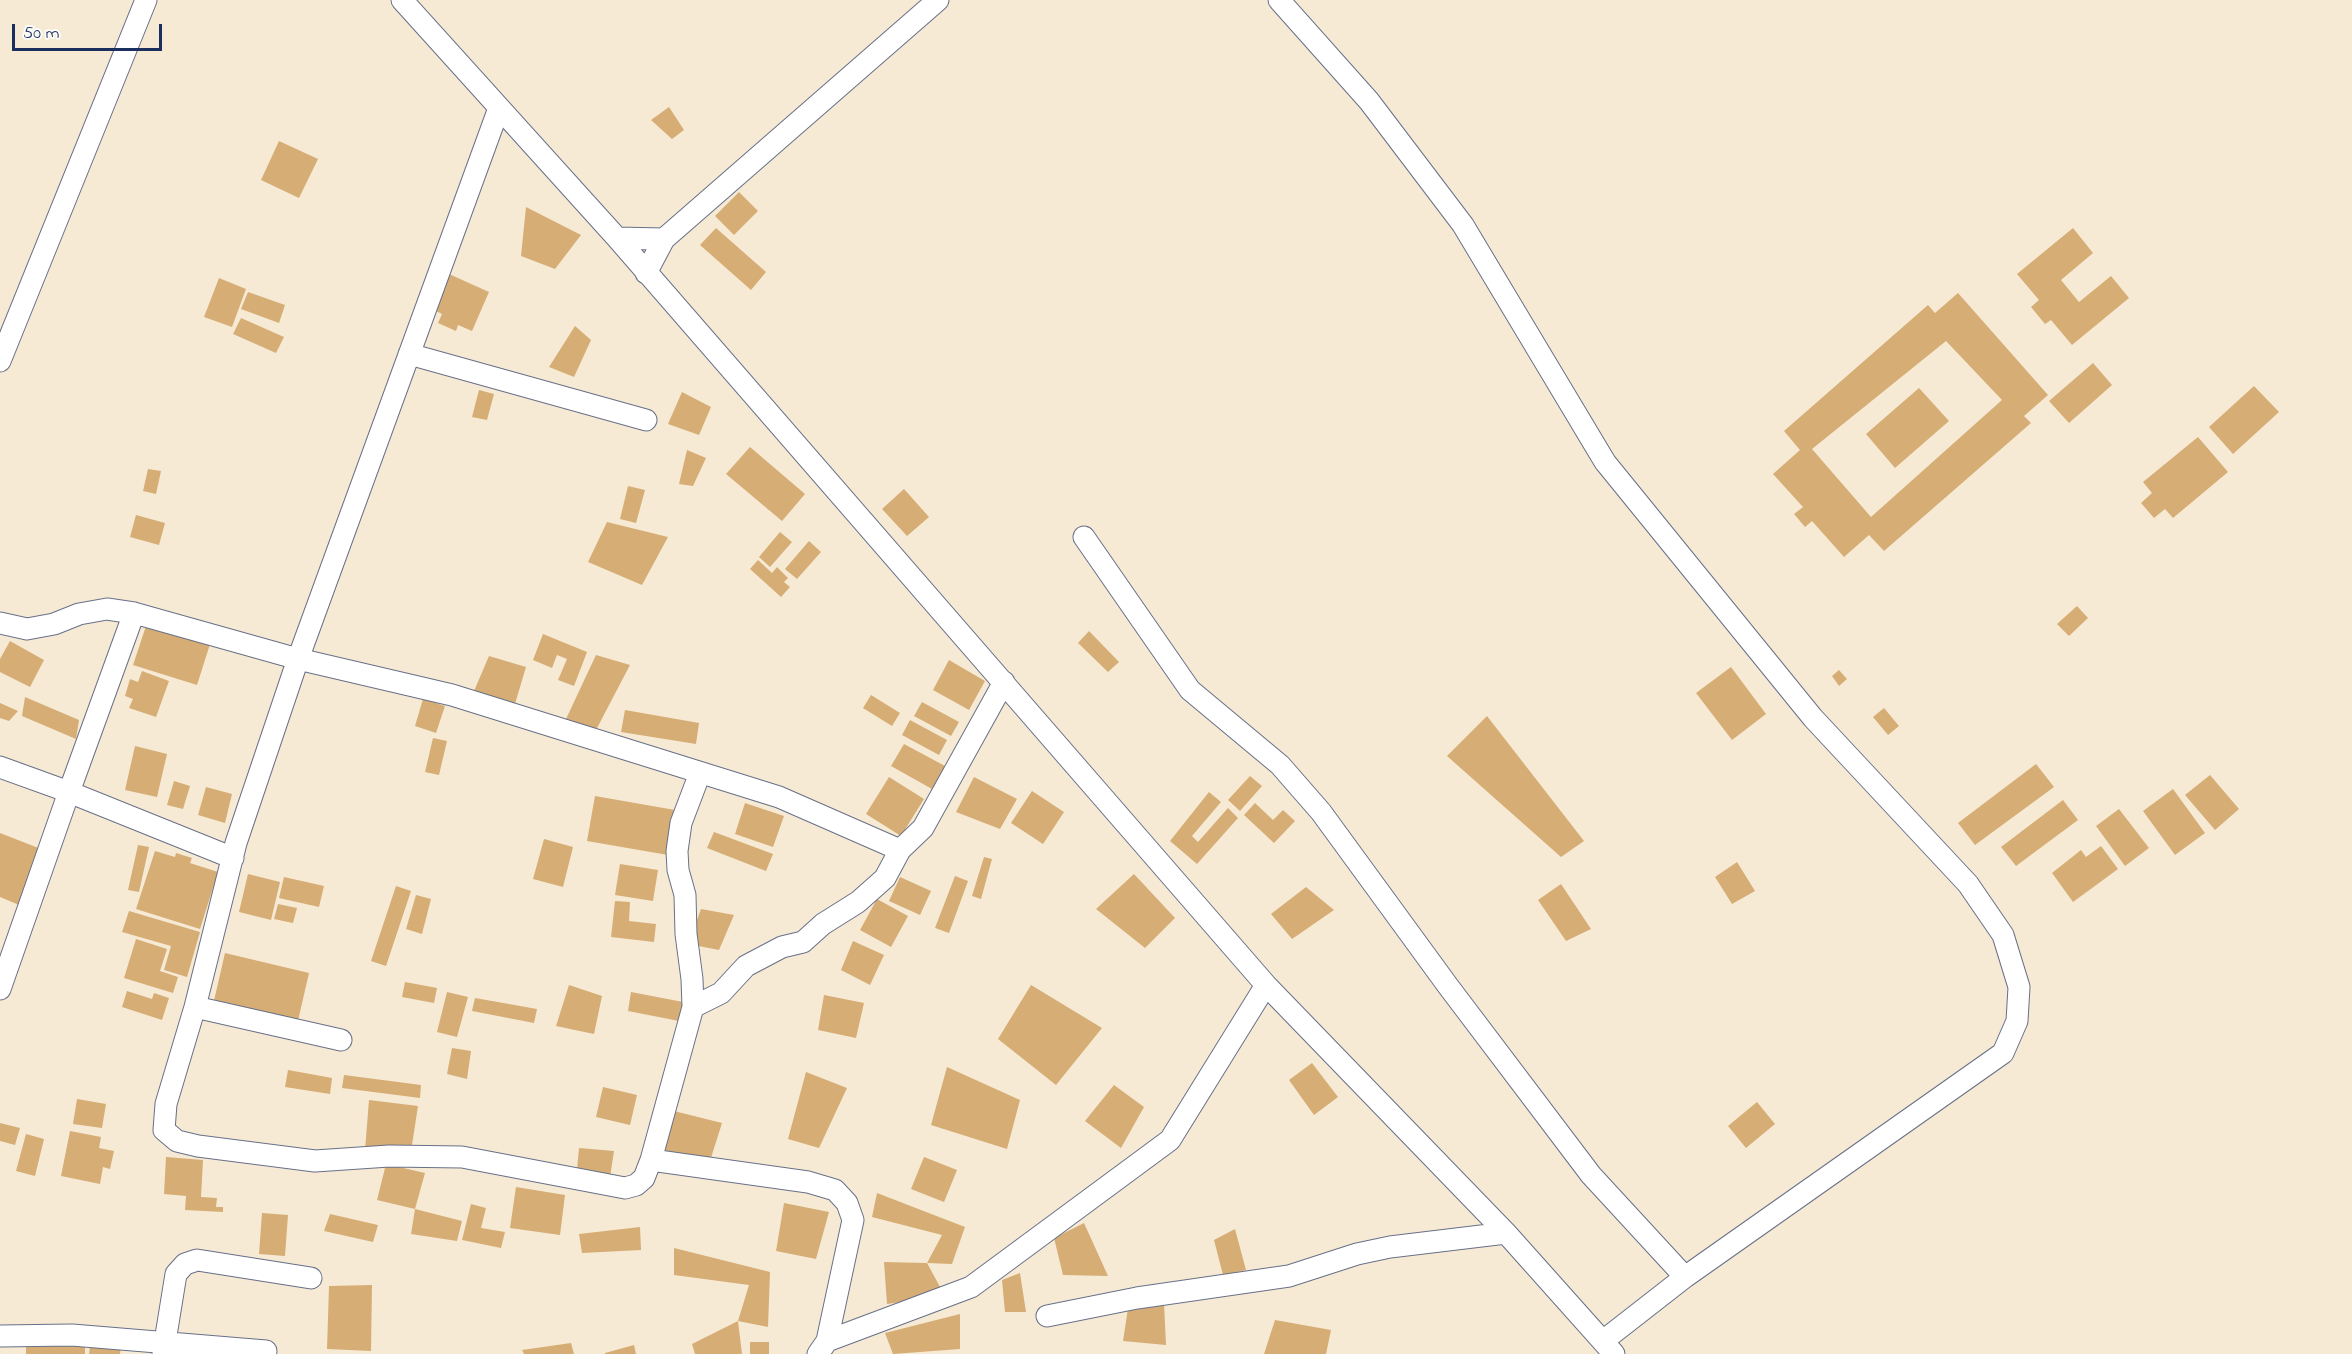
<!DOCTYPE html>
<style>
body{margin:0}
#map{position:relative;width:2352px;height:1354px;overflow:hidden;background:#f6ead5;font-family:"Indie Flower",sans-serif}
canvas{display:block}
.scale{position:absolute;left:12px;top:24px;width:150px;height:27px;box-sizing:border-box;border:3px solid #1b2f5e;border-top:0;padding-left:8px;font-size:18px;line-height:21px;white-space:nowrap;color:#1b2f5e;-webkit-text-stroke:4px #fdfcf7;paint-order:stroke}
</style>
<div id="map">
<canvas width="2352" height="1354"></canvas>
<div class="scale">50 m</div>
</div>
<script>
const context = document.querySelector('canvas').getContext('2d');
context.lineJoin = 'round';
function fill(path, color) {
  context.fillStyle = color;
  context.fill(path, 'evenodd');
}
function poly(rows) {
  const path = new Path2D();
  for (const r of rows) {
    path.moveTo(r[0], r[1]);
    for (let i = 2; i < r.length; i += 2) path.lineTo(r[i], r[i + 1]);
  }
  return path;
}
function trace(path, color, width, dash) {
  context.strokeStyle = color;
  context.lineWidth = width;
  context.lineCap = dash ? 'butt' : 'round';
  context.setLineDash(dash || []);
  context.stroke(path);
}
const building = poly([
 [669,107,684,130,672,139,651,120],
 [279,141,318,159,299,198,261,180],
 [739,192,758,211,734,235,715,216],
 [526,207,581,235,555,269,521,256],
 [716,228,766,272,751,290,700,245],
 [2073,228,2093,253,2061,280,2079,302,2111,276,2129,298,2072,345,2051,320,2045,324,2031,307,2039,300,2017,274],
 [449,274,489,292,472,331,458,325,456,331,438,323,442,314,434,310],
 [219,278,246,289,232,327,204,317],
 [248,292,285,305,279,323,241,309],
 [1958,293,2048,395,2024,416,2031,423,1884,551,1869,535,1844,557,1812,521,1805,527,1794,514,1803,507,1773,474,1800,450,1784,431,1928,305,1935,313],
 [1946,341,2002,400,1871,517,1812,449],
 [241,318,284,337,276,353,233,334],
 [575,326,591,340,574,377,549,367],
 [2093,363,2112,385,2069,423,2049,401],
 [2254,386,2279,412,2233,454,2209,427],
 [1919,388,1949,421,1895,468,1866,434],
 [479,390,494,394,487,420,472,417],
 [682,392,711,407,699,435,668,424],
 [2198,437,2228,472,2173,518,2165,509,2154,518,2141,503,2152,493,2143,482],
 [750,447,805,494,782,521,726,474],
 [687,450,706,458,693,486,679,484],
 [148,469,161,471,156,494,143,491],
 [628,486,645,490,636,523,620,519],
 [904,489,929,517,907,536,882,509],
 [136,515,165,523,159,545,130,537],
 [607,522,668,537,642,585,588,562],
 [780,532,792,542,770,567,759,557],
 [809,541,821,552,797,579,785,569],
 [758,560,772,573,777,567,788,578,784,582,790,587,781,597,750,569],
 [2077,606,2088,618,2069,636,2057,624],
 [148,620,211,641,197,685,133,665],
 [1089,631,1119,662,1108,672,1078,643],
 [543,634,587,652,574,686,558,680,567,659,557,655,552,668,533,660],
 [10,641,44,660,30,687,0,672,0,659],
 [596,655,630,665,596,730,566,719],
 [489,656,526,667,515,704,474,691],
 [949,660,985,681,969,710,933,690],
 [1731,667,1766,714,1732,740,1696,693],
 [1839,670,1847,679,1839,686,1832,676],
 [142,671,169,681,156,717,129,708,133,699,125,696,130,679,138,682],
 [871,695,900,713,892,726,863,708],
 [25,697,79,720,76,739,22,716],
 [423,699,445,706,436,733,415,726],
 [922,702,959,722,951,736,914,716],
 [0,703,18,711,9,721,0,718],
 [1884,708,1899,726,1888,735,1873,717],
 [625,710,699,723,696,744,621,732],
 [1487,716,1584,841,1561,857,1447,756],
 [910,720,947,740,939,755,902,735],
 [433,738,447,741,439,775,425,772],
 [904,744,945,766,932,789,891,766],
 [135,746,167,754,157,797,125,790],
 [2036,764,2054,787,1975,845,1958,823],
 [2210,775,2239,809,2215,830,2185,795],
 [1250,776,1262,786,1240,811,1228,800],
 [889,777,924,799,901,836,866,814],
 [974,777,1017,799,1000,829,956,812],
 [174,781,190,786,183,809,167,805],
 [206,787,232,794,225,823,198,815],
 [2173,789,2205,833,2175,855,2143,811],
 [1032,791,1064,812,1043,844,1011,823],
 [1209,792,1221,802,1192,836,1198,842,1228,808,1238,818,1197,864,1170,841],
 [595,796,675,810,668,855,587,841],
 [2063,800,2078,820,2016,866,2001,847],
 [745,803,784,816,773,847,735,834],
 [1255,803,1273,820,1283,810,1295,821,1274,843,1244,815],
 [2119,809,2149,848,2125,866,2096,826],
 [714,832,773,854,766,871,707,848],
 [0,833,41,849,19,905,0,897],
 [544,839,573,847,563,887,533,879],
 [138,845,149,847,139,892,128,890],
 [2101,846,2118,869,2073,902,2052,873,2081,850,2086,857],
 [155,851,175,857,176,853,192,858,190,863,218,872,200,929,136,909],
 [984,857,992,859,981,899,972,896],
 [1737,862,1755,891,1732,904,1715,877],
 [620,864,658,870,653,901,615,895],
 [248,874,280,882,271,920,239,912],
 [1134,874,1175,918,1145,948,1096,909],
 [955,876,968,881,949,933,935,928],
 [284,877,324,886,319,907,279,898],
 [900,877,931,891,920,915,889,901],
 [1561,884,1591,929,1566,941,1538,900],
 [396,886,411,891,386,966,371,961],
 [1306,887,1334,910,1292,939,1271,914],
 [416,895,431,899,422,934,406,929],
 [877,899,908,916,891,947,860,930],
 [615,901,630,902,629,921,656,924,654,942,611,937],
 [278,904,297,908,293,923,274,919],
 [701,909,734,915,719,950,688,944],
 [129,911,200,932,187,977,164,970,171,946,122,932],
 [136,939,167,949,160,971,178,977,173,993,124,978],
 [853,941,884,955,870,985,841,970],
 [225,953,309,973,297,1025,213,1005],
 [405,982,437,988,434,1003,402,997],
 [569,985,602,996,594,1034,556,1026],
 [1031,985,1102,1028,1056,1085,998,1039],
 [127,991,152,999,154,993,169,998,162,1020,122,1007],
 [447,992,468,997,457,1037,437,1032],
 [631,992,683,1002,679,1021,628,1011],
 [824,995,864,1003,856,1038,818,1030],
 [475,998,537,1009,534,1023,472,1011],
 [452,1048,471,1051,467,1079,447,1074],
 [1312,1063,1338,1097,1314,1115,1289,1080],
 [947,1067,1020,1100,1007,1149,931,1125],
 [288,1070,332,1078,330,1094,285,1087],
 [806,1072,847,1088,819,1148,788,1139],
 [344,1075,421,1085,420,1098,342,1088],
 [1114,1085,1144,1107,1121,1148,1085,1121],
 [603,1087,637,1095,630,1125,596,1117],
 [77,1099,106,1104,102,1128,73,1124],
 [369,1100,418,1106,412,1145,365,1150],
 [1757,1102,1775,1124,1746,1148,1728,1126],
 [674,1111,722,1123,710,1161,660,1152],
 [0,1123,20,1128,15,1145,0,1141],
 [70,1131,101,1137,99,1148,114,1151,110,1169,103,1167,100,1184,61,1176],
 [26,1134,44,1139,35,1176,16,1171],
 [579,1148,614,1151,610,1177,577,1170],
 [166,1157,203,1160,201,1197,217,1198,216,1207,223,1207,223,1212,185,1210,186,1196,164,1194],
 [924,1157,957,1170,944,1202,911,1189],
 [386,1164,425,1173,415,1209,377,1200],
 [516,1187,565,1195,560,1235,510,1228],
 [877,1193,965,1227,952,1264,927,1263,945,1296,887,1304,884,1262,927,1263,942,1235,872,1217],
 [784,1203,829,1212,816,1259,776,1251],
 [471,1204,486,1208,481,1228,505,1232,501,1248,462,1240],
 [415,1209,462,1221,457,1241,411,1234],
 [262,1213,288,1215,285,1256,259,1254],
 [330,1214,378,1225,373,1242,324,1231],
 [1084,1223,1108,1276,1063,1275,1054,1238],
 [640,1227,641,1250,582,1253,579,1234],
 [1235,1229,1246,1270,1223,1275,1214,1240],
 [674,1248,770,1272,768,1327,738,1321,742,1354,695,1354,692,1344,738,1321,749,1285,674,1275],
 [1020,1273,1026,1312,1005,1312,1002,1280],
 [372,1285,371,1351,327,1349,329,1286],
 [1129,1302,1164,1303,1166,1345,1123,1341],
 [960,1314,960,1349,893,1354,885,1333],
 [1275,1320,1331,1330,1326,1354,1264,1354],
 [44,1342,85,1343,85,1354,26,1354,26,1346,44,1346],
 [750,1342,769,1342,769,1354,750,1354],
 [571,1343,574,1354,524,1354,522,1350],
 [634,1345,636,1354,605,1354,605,1353],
 [90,1346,121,1347,120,1354,89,1354]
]);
const minor = poly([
 [402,0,617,238,1266,985,1506,1233,1614,1354],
 [1279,0,1369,101,1463,225,1605,462,1813,718,1968,884,2003,935,2019,987,2017,1021,2003,1053,1685,1277,1603,1341],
 [499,108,298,659,236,843,195,1007,166,1104,164,1130,177,1141,198,1146,315,1161,389,1156,462,1157,625,1188,636,1185,644,1178,651,1160,693,1007,692,979,686,934,685,895,678,870,677,851,681,823,700,773],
 [617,238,664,239],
 [646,273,664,239,938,0],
 [409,354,646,420],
 [0,361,146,0],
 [1084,537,1190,690,1280,765,1321,812,1448,986,1591,1175,1685,1277],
 [0,623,27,629,54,624,79,614,107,609,134,613],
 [0,767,69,792,134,613,298,659,452,695,779,797,900,850,923,828,1004,682],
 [0,989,69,792,233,858],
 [195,1007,341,1040],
 [693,1007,721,993,746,966,782,947,803,942,823,924,858,902,885,878,900,850],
 [651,1160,808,1182,835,1190,847,1203,853,1220,827,1341],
 [1047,1316,1137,1298,1289,1276,1357,1254,1390,1247,1506,1233],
 [0,1336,72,1335,266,1351],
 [163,1354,176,1274,185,1264,197,1260,311,1278],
 [818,1354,827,1341,971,1287,1170,1140,1266,985]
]);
fill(building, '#d6ad74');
trace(minor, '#687088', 23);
trace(minor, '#fff', 21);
</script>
